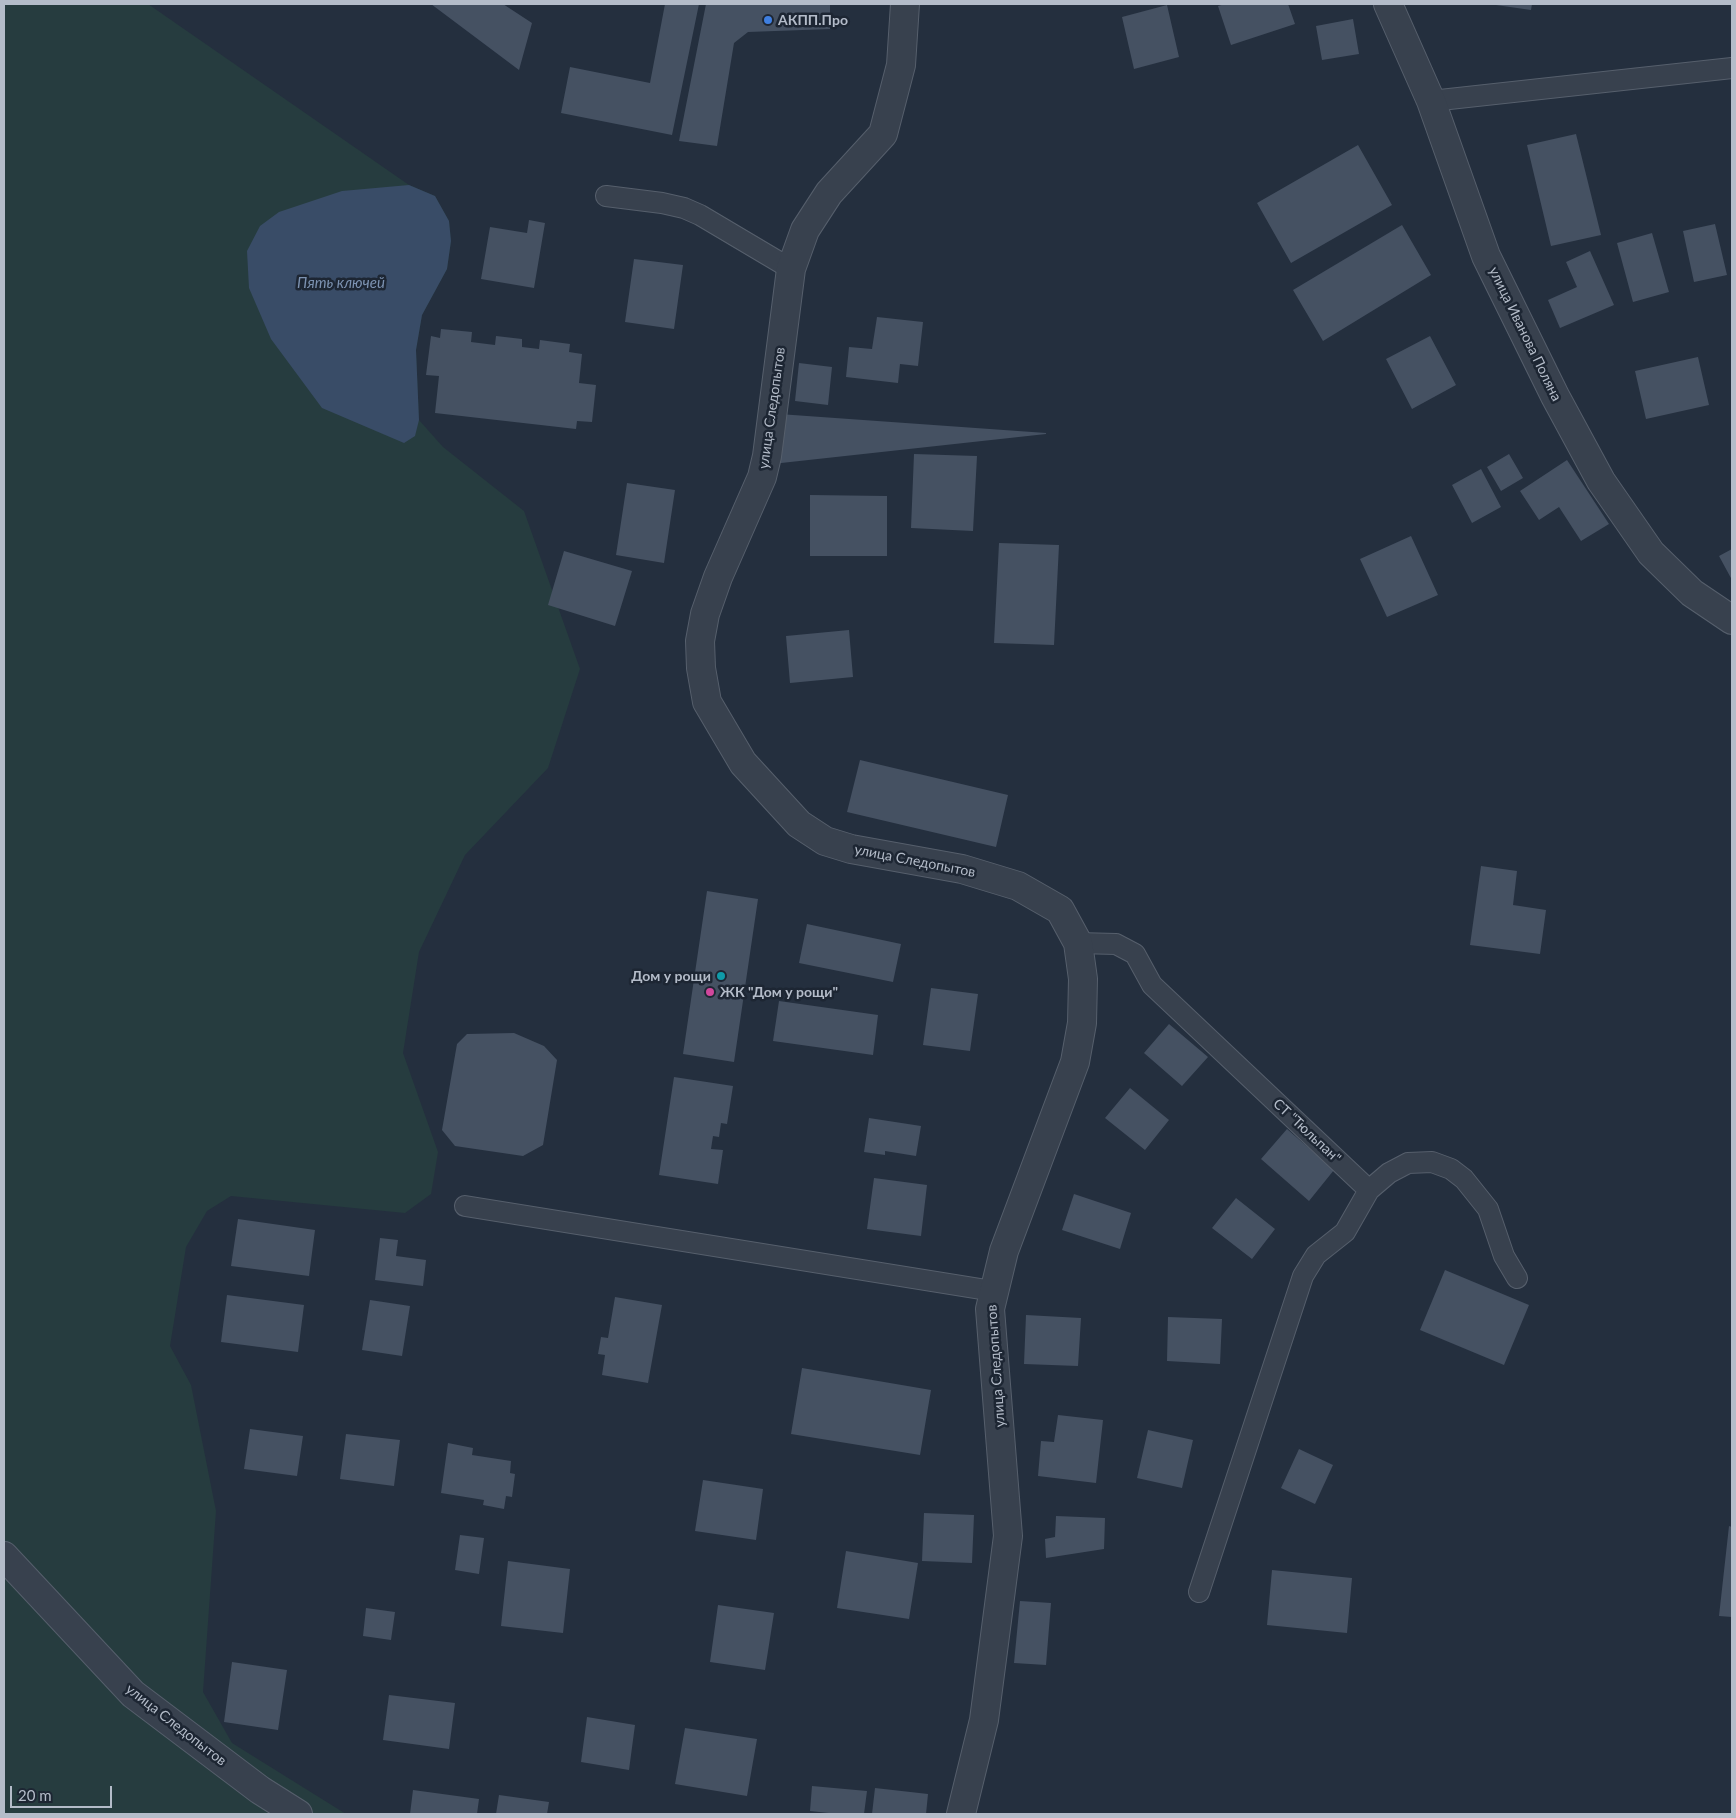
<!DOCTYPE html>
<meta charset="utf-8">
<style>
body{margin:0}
#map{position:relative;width:1736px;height:1818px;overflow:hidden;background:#242f3e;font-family:Lato,sans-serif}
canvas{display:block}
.frame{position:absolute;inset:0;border:5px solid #b4bcc9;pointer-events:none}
.scale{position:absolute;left:10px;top:1786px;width:102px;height:22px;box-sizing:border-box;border:2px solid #b4bcc9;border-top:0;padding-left:6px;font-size:15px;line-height:18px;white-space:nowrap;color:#b4bcc9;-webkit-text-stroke:4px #1d2633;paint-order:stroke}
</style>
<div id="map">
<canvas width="1736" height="1818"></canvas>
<div class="frame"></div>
<div class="scale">20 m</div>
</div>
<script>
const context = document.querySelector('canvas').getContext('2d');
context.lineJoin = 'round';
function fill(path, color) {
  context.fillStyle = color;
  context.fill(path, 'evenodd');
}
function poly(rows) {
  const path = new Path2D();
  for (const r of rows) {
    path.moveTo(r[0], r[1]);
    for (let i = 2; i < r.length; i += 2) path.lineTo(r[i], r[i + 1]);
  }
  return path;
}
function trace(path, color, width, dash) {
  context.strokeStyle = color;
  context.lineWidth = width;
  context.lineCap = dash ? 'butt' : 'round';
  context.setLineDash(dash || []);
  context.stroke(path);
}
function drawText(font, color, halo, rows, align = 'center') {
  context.font = font + ' Lato,sans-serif';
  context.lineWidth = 5;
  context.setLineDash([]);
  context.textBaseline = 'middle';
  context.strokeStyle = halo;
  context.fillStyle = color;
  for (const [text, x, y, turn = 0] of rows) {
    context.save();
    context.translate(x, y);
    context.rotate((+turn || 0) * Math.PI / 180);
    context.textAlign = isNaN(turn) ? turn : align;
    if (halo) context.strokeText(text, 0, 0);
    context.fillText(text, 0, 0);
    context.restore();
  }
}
const green = poly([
 [4,4,148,4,409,185,435,196,449,221,451,241,447,269,422,315,416,350,419,420,443,447,524,511,580,669,548,768,465,855,419,952,403,1053,438,1152,431,1194,405,1213,231,1196,207,1211,186,1247,170,1346,191,1385,216,1511,203,1692,232,1743,346,1814,4,1814]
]);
const water = poly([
 [409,185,435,196,449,221,451,241,447,269,422,315,416,350,419,420,415,436,404,443,322,408,271,339,249,288,247,251,260,226,279,212,342,191]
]);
const building = poly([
 [431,4,503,4,532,23,519,70],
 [665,4,699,4,672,135,561,113,570,67,650,83],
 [706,4,830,4,830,29,748,32,734,43,717,146,679,141],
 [1225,4,1288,4,1295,24,1231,45,1218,6],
 [1489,4,1532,4,1531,10],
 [1167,5,1179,57,1134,69,1122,17],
 [1353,19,1359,54,1322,60,1316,26],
 [1576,134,1601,235,1551,246,1527,145],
 [1358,145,1392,205,1291,263,1257,203],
 [529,220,545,223,534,288,481,279,490,227,527,233],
 [1715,224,1727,275,1694,282,1683,231],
 [1402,225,1431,275,1323,341,1293,290],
 [1652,233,1669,292,1633,302,1617,243],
 [1590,251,1614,305,1560,328,1548,300,1577,287,1566,262],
 [634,259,683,265,674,329,625,322],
 [877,317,923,322,918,366,900,364,898,383,846,377,849,347,872,349],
 [441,329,472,332,471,342,495,345,496,336,522,339,522,347,539,349,540,340,570,344,569,352,582,354,579,383,596,385,592,422,577,421,576,429,435,413,439,376,426,375,431,336,440,338],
 [1430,336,1456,385,1412,409,1386,359],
 [1698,357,1709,405,1646,419,1635,371],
 [799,363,832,367,828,405,795,401],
 [779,414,1046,433,1046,434,772,464],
 [914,454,977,456,973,531,911,528],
 [1509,454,1523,478,1501,491,1487,467],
 [1567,460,1609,524,1581,541,1559,507,1539,520,1520,491],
 [1481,469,1501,507,1472,523,1452,485],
 [627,483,675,490,664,563,616,555],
 [810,495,887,496,887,556,810,556],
 [1411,536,1438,595,1387,617,1360,559],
 [999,543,1059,545,1054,645,994,643],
 [1732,549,1732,580,1719,556],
 [564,551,632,571,615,626,548,605],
 [849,630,853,677,790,683,786,636],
 [860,760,1008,795,996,847,847,812],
 [1481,866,1517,871,1513,905,1546,910,1540,954,1470,945],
 [707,891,758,899,734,1062,683,1054],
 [807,924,901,944,893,982,799,963],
 [931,988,978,994,970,1051,923,1045],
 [779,1001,878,1015,873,1055,773,1041],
 [1169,1024,1208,1057,1182,1086,1144,1053],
 [514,1033,544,1046,557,1060,543,1145,523,1156,455,1146,442,1130,457,1044,467,1034],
 [674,1077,733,1086,727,1124,721,1123,719,1137,713,1136,711,1149,723,1150,718,1184,659,1175],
 [1130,1088,1169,1120,1145,1150,1105,1118],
 [869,1118,921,1126,916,1156,885,1151,885,1155,864,1152],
 [1287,1129,1334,1170,1309,1201,1261,1159],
 [874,1178,927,1185,921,1236,867,1229],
 [1074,1194,1131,1213,1120,1249,1062,1230],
 [1236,1198,1275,1229,1252,1259,1212,1228],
 [238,1219,315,1230,309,1276,231,1266],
 [380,1238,398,1240,396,1256,426,1260,423,1286,375,1280],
 [1445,1270,1529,1305,1504,1365,1420,1330],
 [227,1295,304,1305,298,1352,221,1342],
 [615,1297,662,1305,648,1383,602,1375,605,1355,598,1354,601,1337,608,1338],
 [370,1300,410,1306,402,1356,362,1350],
 [1026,1315,1081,1318,1078,1366,1024,1364],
 [1168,1317,1222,1319,1220,1364,1167,1361],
 [802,1368,931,1390,920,1455,791,1434],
 [1058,1415,1103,1420,1096,1483,1038,1476,1041,1441,1054,1442],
 [250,1429,303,1436,297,1476,244,1469],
 [1148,1430,1193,1440,1182,1488,1137,1478],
 [346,1434,400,1440,394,1486,340,1479],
 [448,1443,473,1448,472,1455,511,1461,510,1473,515,1474,512,1497,506,1496,504,1509,483,1505,484,1500,441,1493],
 [1299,1449,1333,1465,1315,1504,1281,1488],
 [703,1480,763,1489,756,1540,695,1531],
 [924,1513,974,1515,972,1563,922,1561],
 [1056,1516,1105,1518,1104,1549,1046,1558,1045,1539,1055,1537],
 [1729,1526,1732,1527,1732,1617,1719,1616],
 [460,1535,484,1538,479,1574,455,1570],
 [846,1551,918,1563,909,1619,837,1608],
 [508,1561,570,1569,563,1633,501,1626],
 [1272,1570,1352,1578,1347,1633,1267,1625],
 [1020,1601,1051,1603,1046,1665,1014,1663],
 [718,1605,774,1613,765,1670,710,1662],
 [366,1608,395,1612,391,1640,363,1636],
 [232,1662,287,1670,278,1730,224,1722],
 [389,1695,455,1703,449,1749,383,1740],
 [587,1717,635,1725,629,1770,581,1762],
 [685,1728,757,1739,747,1796,675,1784],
 [812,1786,867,1791,864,1814,838,1814,810,1811],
 [875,1788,928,1794,926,1814,872,1814],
 [413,1790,479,1799,477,1814,410,1814],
 [499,1795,549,1802,547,1814,496,1814]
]);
const service = poly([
 [1431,101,1732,68],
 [606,196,662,203,684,208,700,215,791,269],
 [1078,943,1116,944,1135,954,1152,985,1369,1190,1389,1173,1408,1163,1432,1162,1451,1169,1464,1179,1488,1209,1504,1256,1517,1278],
 [465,1206,993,1291],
 [1199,1592,1303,1276,1316,1255,1345,1232,1369,1190]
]);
const minor = poly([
 [905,4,901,65,883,134,829,193,805,230,791,269,767,456,762,477,718,577,705,614,700,641,701,668,707,702,743,763,799,824,825,841,851,849,962,869,1018,886,1060,910,1078,943,1083,979,1082,1023,1075,1062,1004,1251,990,1309,1008,1536,984,1720,961,1814],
 [1388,4,1431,101,1486,256,1555,396,1601,481,1651,553,1692,593,1732,620],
 [4,1556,133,1694,260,1790,298,1814]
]);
const markers = [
 [768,20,5,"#3f7fe0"],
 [721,976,5,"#0f9aa8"],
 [710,992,5,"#d1479c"]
];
const poiNames = [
 ["АКПП.Про",778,20],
 ["Дом у рощи",711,976,"right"],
 ["ЖК \"Дом у рощи\"",720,992]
];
const streetNames = [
 ["улица Иванова Поляна",1525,334,64],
 ["улица Следопытов",772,408,-82],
 ["улица Следопытов",915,861,11],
 ["СТ \"Тюльпан\"",1307,1131,43],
 ["улица Следопытов",996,1366,-94],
 ["улица Следопытов",176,1725,38]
];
const waterNames = [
 ["Пять ключей",341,283]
];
fill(green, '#263c3f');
fill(water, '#394c67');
fill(building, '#455162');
trace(service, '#565f6c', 22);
trace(minor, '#565f6c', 30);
trace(service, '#38414e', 20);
trace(minor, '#38414e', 28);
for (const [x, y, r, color] of markers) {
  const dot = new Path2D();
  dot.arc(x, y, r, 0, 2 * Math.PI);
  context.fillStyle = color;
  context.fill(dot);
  trace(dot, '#1d2633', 2);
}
drawText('bold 14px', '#b4bcc9', '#1d2633', poiNames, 'left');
drawText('14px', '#b4bcc9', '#1d2633', streetNames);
drawText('italic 15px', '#7c92b1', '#1d2633', waterNames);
</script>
